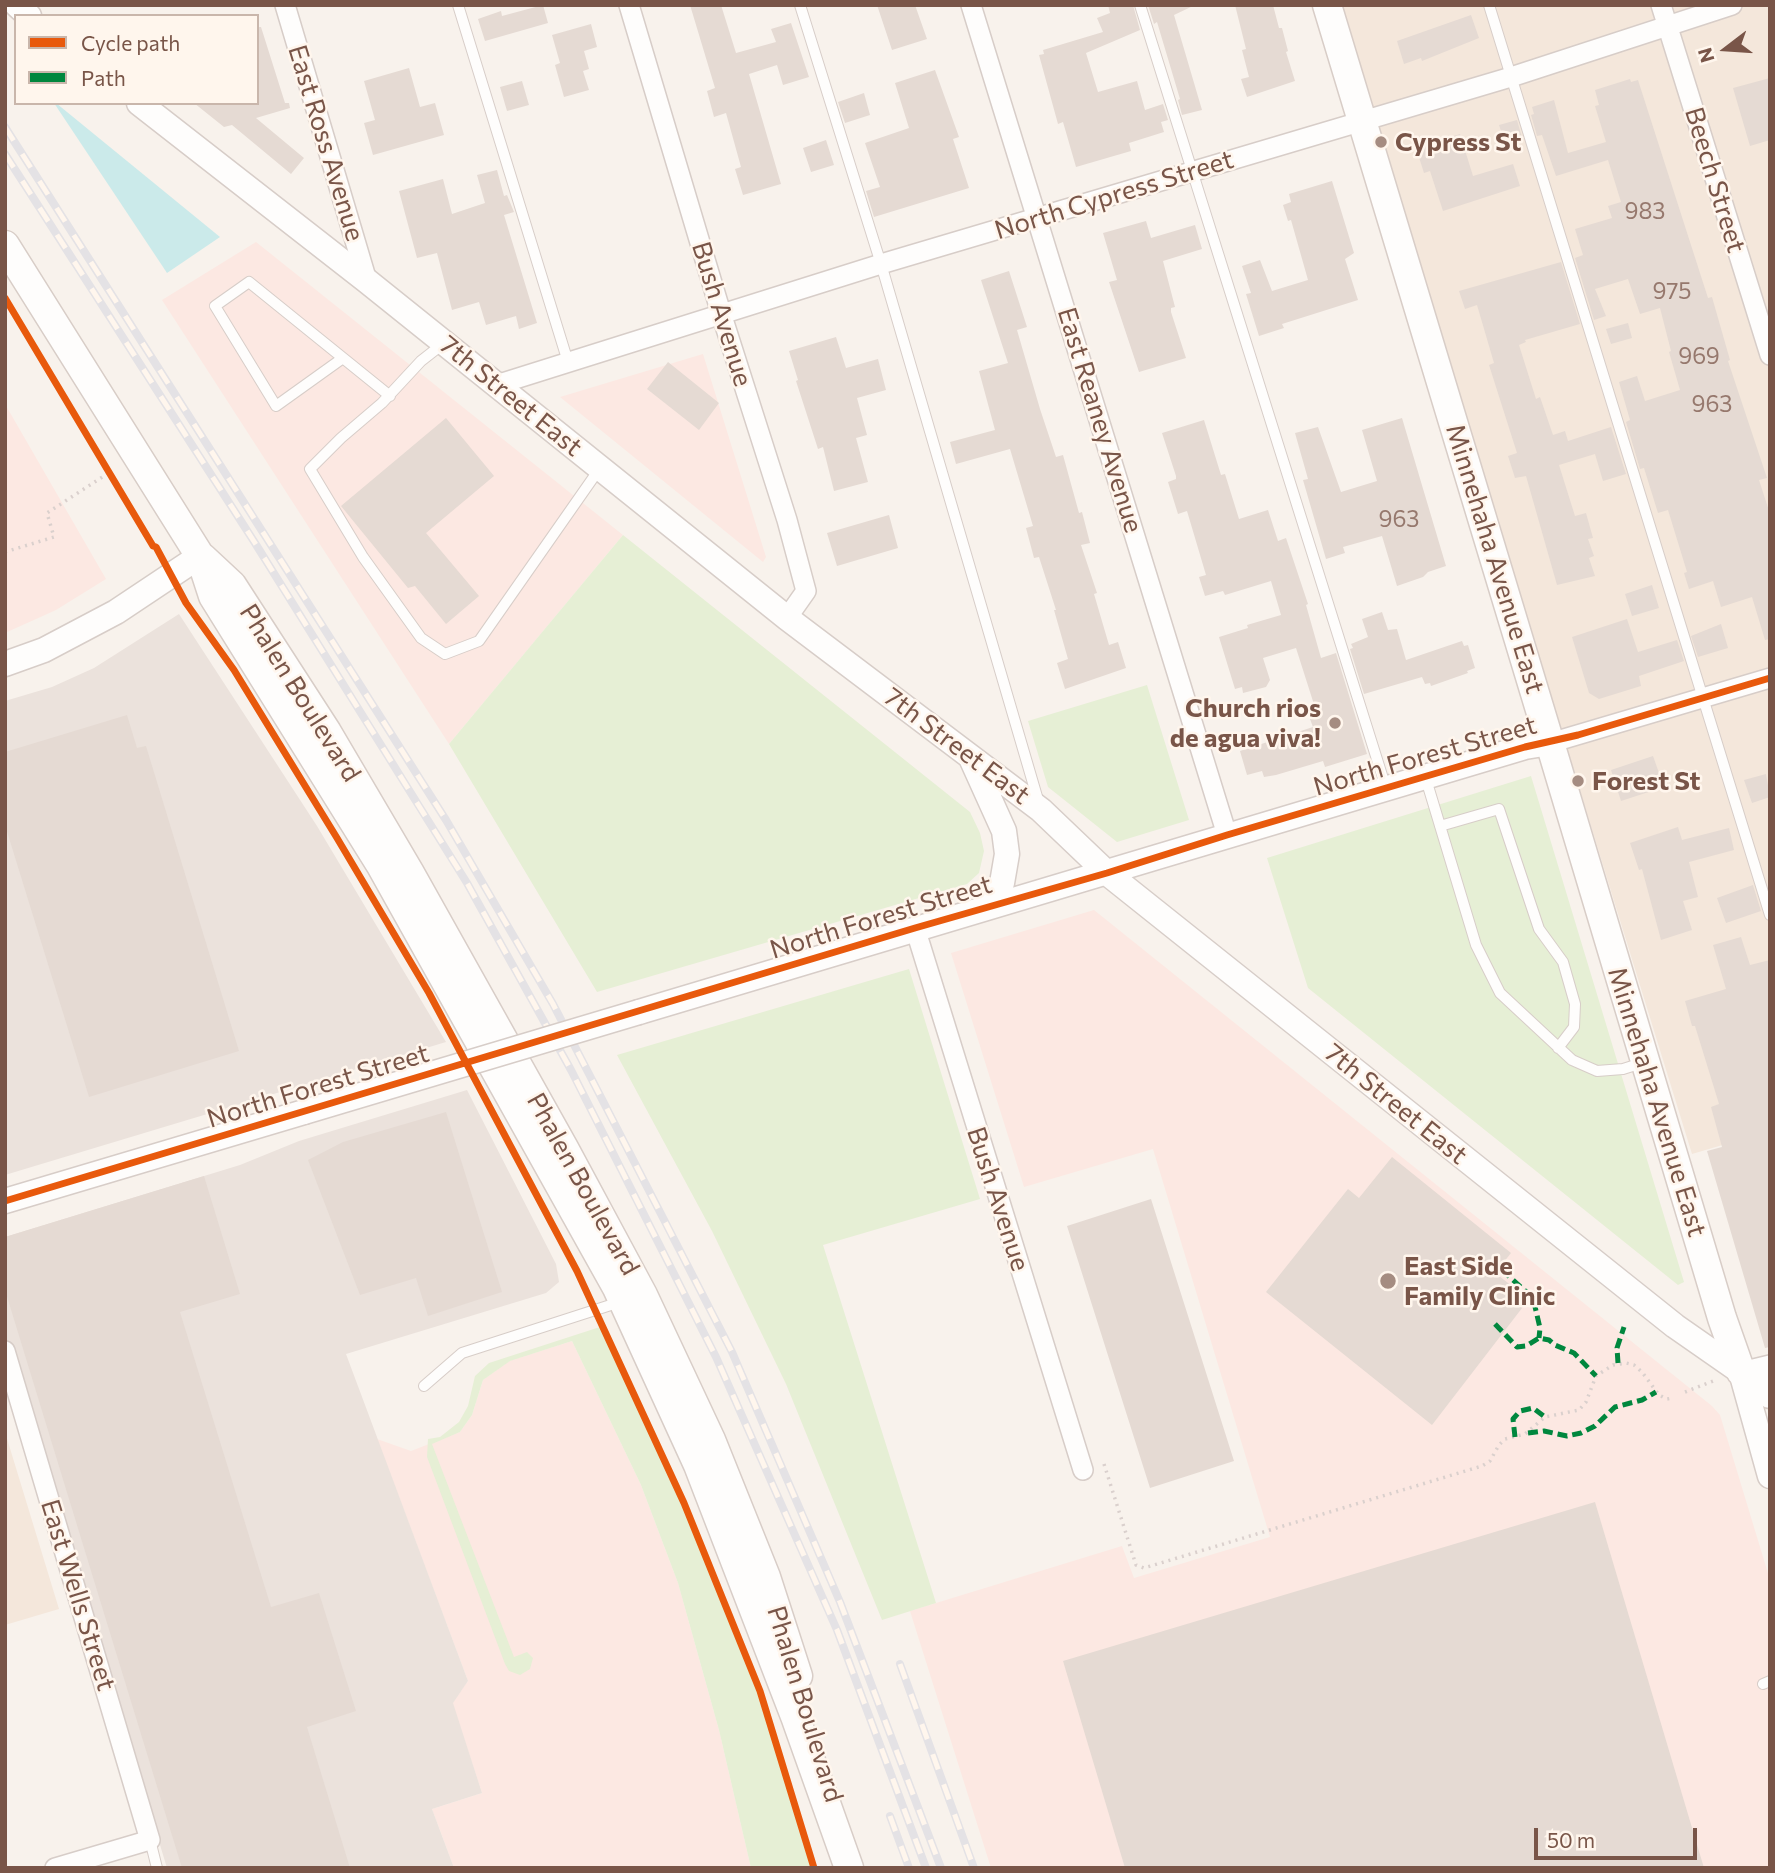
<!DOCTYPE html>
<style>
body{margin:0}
#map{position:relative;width:1775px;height:1873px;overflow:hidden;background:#f8f2ec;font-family:Commissioner,sans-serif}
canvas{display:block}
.frame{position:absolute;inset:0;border:7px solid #795548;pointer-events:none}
.legend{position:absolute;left:14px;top:14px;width:245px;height:91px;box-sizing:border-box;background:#fff6ed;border:2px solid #c9b6ab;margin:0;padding:9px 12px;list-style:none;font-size:21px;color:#795548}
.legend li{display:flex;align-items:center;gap:14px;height:35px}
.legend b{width:35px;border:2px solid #c9b6ab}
.north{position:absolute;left:1691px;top:14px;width:70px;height:70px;-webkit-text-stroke:5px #fff6ed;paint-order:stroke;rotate:253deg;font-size:19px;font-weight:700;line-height:28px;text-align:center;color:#795548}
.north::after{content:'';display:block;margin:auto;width:24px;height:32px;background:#795548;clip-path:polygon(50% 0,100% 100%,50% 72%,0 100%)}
.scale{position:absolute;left:1534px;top:1828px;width:163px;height:32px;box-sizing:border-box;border:4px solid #795548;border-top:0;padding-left:9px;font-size:21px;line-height:24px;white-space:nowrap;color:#795548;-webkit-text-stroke:5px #fff6ed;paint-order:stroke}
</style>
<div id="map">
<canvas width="1775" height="1873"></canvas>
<div class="frame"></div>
<ul class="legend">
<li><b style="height:9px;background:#e8590c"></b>Cycle path</li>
<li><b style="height:9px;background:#00873e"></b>Path</li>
</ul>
<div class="north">N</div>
<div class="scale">50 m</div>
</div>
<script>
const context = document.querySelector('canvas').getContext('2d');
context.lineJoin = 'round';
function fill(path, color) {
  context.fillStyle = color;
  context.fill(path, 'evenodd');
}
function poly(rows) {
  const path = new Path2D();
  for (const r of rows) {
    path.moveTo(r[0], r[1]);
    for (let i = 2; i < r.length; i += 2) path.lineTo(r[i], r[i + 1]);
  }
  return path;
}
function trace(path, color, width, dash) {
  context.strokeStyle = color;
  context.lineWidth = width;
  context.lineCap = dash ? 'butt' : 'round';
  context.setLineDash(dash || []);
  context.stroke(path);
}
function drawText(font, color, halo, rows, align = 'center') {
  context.font = font + ' Commissioner,sans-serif';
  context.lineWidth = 5;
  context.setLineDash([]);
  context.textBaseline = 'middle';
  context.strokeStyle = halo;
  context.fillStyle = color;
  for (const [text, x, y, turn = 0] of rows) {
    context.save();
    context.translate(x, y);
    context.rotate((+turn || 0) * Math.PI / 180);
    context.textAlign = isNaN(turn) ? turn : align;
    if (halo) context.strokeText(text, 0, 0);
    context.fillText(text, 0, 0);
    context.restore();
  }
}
const residential = poly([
 [1338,5,1770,5,1770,1131,1692,1154],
 [5,1432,59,1609,5,1625]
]);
const commercial = poly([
 [256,242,623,535,449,744,162,300],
 [703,354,766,557,763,562,560,397],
 [5,404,106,579,56,610,5,633],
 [1094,910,1712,1406,1720,1415,1770,1580,1770,1868,991,1868,910,1611,1122,1546,1134,1578,1270,1537,1153,1149,1024,1187,951,953],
 [572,1341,641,1485,678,1583,719,1730,751,1868,454,1868,432,1809,482,1793,452,1703,468,1681,377,1439,411,1451,460,1432,472,1415,483,1380,509,1361]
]);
const industrial = poly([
 [179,614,317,826,446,1042,5,1175,5,701,52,687,94,668],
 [467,1090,556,1264,559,1282,546,1293,346,1354,468,1681,453,1703,482,1793,432,1809,454,1868,167,1868,5,1333,5,1237,240,1165,299,1141]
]);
const green = poly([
 [623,535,970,812,980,833,984,851,979,873,967,884,597,992,449,744],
 [1147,685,1189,820,1117,842,1048,787,1028,721],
 [1531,776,1684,1282,1678,1285,1308,988,1267,858],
 [909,969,980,1199,823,1245,936,1603,882,1620,786,1384,712,1231,617,1055],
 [603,1326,684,1503,760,1691,814,1868,751,1868,719,1730,678,1583,641,1485,572,1341,510,1361,483,1380,472,1415,460,1432,432,1444,514,1657,527,1652,533,1658,530,1669,520,1675,509,1671,505,1664,427,1457,428,1439,440,1437,459,1422,468,1406,475,1376,489,1363]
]);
const water = poly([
 [54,103,56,103,220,237,167,273]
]);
const building = poly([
 [543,5,548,23,485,41,478,19,501,11,502,16],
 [690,5,721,5,736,53,776,42,771,29,791,23,809,77,783,85,777,65,749,74,781,184,743,195,735,169,741,167,726,113,714,117,707,91,715,88],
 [877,5,915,5,927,39,892,50],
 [1108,5,1133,5,1140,30,1086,53,1098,92,1137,81,1145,110,1163,104,1168,120,1161,122,1164,132,1129,143,1131,151,1076,167,1063,122,1058,124,1039,55,1044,54,1043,50,1103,32,1097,18,1110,13],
 [1148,5,1195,5,1174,15,1202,110,1182,115,1178,100,1180,99,1157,22,1154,24],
 [1235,5,1273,5,1279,28,1282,28,1288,51,1286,52,1295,81,1247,97,1241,79,1249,77,1242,50,1246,49],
 [1471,15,1479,38,1422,61,1421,58,1404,64,1397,41],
 [591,24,597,47,584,51,589,69,583,71,589,90,564,97,555,65,560,63,552,35],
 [257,27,261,27,285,103,289,103,290,108,256,118,304,158,291,174,232,125,224,127,194,103,257,103],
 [409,68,420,107,435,103,444,135,373,155,364,123,375,120,364,81],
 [935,70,959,137,953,139,969,188,874,217,866,191,880,187,865,143,909,128,895,83],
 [1770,78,1770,140,1750,146,1733,88],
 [1630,79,1631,82,1638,80,1708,298,1712,297,1730,360,1728,361,1767,478,1759,480,1770,514,1770,639,1765,640,1752,597,1721,607,1713,581,1689,589,1684,573,1687,572,1668,510,1658,513,1644,468,1640,469,1626,422,1630,420,1619,382,1637,376,1645,401,1680,390,1669,352,1671,351,1660,308,1640,314,1628,279,1595,289,1606,316,1594,320,1575,258,1583,255,1575,229,1612,218,1608,206,1621,202,1608,160,1556,176,1542,135,1537,136,1531,115,1534,114,1532,107,1554,100,1568,153,1606,142,1595,106,1599,105,1595,90],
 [522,81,529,105,507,111,500,87],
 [864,93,870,115,845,123,838,102],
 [1517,120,1523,141,1506,146,1499,125],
 [1460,134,1473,176,1513,164,1520,186,1443,211,1430,171,1424,173,1417,151,1423,149,1422,146],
 [826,140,834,165,811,172,803,148],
 [497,170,504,196,507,195,514,212,504,215,537,323,519,329,516,316,486,325,479,302,452,310,437,253,417,258,399,191,443,179,452,214,485,203,477,175],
 [1332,181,1354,253,1345,259,1358,300,1282,324,1284,328,1259,336,1246,294,1251,293,1242,266,1260,260,1272,291,1308,280,1291,220,1288,221,1283,205,1291,202,1289,194],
 [1146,221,1151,238,1195,225,1202,249,1163,261,1175,307,1171,308,1171,312,1186,358,1139,372,1109,282,1117,280,1103,233],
 [1561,262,1580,324,1525,340,1526,342,1519,345,1536,399,1540,397,1553,435,1565,431,1568,441,1611,427,1626,474,1603,481,1595,454,1559,465,1575,516,1586,513,1593,538,1588,539,1594,556,1589,558,1595,576,1557,585,1526,476,1515,478,1508,456,1517,453,1489,365,1494,363,1477,305,1465,309,1459,291],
 [1009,271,1027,327,1017,330,1040,409,1056,457,1063,455,1079,513,1082,512,1090,543,1081,545,1097,593,1094,594,1109,645,1118,642,1126,668,1065,689,1057,663,1068,659,1054,610,1056,610,1039,557,1034,558,1026,528,1033,526,1010,449,956,464,950,442,995,430,979,371,1008,363,981,280],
 [1628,323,1632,338,1611,344,1606,329],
 [836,337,846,368,878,359,886,390,857,398,867,435,856,438,868,482,834,491,823,447,818,449,796,381,798,380,789,351],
 [668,362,719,403,699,430,647,389],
 [446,418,494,476,426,533,479,596,446,624,415,586,408,588,341,506],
 [1402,418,1446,566,1428,572,1423,577,1397,586,1382,536,1343,547,1345,553,1326,559,1303,480,1308,479,1295,433,1318,427,1341,492,1377,481,1362,430],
 [1204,420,1221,475,1225,474,1239,519,1268,510,1278,541,1286,538,1308,604,1306,605,1321,658,1336,653,1367,754,1325,767,1323,761,1276,775,1264,777,1262,771,1247,775,1240,751,1313,727,1310,719,1318,717,1296,648,1263,658,1270,680,1266,687,1243,693,1242,687,1235,689,1219,637,1248,628,1247,625,1281,615,1271,581,1225,595,1223,591,1205,596,1199,577,1206,575,1187,511,1178,514,1168,482,1176,479,1176,476,1162,433],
 [889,515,898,548,837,566,827,533],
 [1652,585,1659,608,1632,616,1625,594],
 [1382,612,1388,630,1397,629,1406,660,1462,641,1464,646,1468,645,1475,668,1467,671,1468,673,1431,686,1430,683,1425,684,1422,677,1364,694,1350,649,1353,648,1351,644,1368,637,1362,619],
 [1627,619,1638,652,1677,640,1684,661,1639,676,1641,686,1599,699,1589,693,1572,637],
 [1721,624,1728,648,1698,657,1691,636],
 [127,715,137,748,146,746,239,1051,89,1097,5,825,5,752],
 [1653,756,1664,787,1621,801,1611,770],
 [1766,774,1770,797,1752,803,1744,780],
 [1678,827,1682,840,1729,828,1734,850,1689,862,1698,897,1683,901,1692,930,1661,940,1642,869,1639,870,1630,843],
 [1753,885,1761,911,1726,923,1717,898],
 [1741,937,1750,965,1770,960,1770,1347,1765,1348,1707,1151,1722,1147,1711,1107,1719,1104,1695,1026,1692,1026,1685,1001,1726,989,1713,945],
 [446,1112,502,1292,428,1316,416,1278,360,1295,308,1160,343,1142],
 [1392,1157,1511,1253,1495,1273,1529,1299,1432,1425,1266,1292,1348,1189,1359,1198],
 [204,1176,240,1294,180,1312,271,1607,319,1593,356,1711,307,1727,350,1868,182,1868,5,1290,5,1237],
 [1151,1199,1234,1461,1150,1488,1067,1226],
 [1595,1502,1704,1868,1125,1868,1063,1661]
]);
const path = poly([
 [5,552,54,537,47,513,110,472],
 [1685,1392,1713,1381],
 [1104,1464,1136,1565,1144,1568,1482,1466,1490,1461,1499,1445,1505,1439,1525,1434,1545,1417,1579,1410,1586,1402,1596,1376,1613,1365,1626,1363,1634,1365,1642,1372,1659,1395,1667,1399,1673,1398]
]);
const service = poly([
 [458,5,568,362],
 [800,5,881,264,1038,800],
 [1140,5,1386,788],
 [1489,5,1770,915],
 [444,343,421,361,382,403,341,438,310,469,363,557,421,638,445,654,479,641,600,468],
 [343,358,276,406,215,306,249,282,390,396],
 [1425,776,1476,945,1500,993,1572,1060,1597,1071,1623,1069,1642,1063],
 [1440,826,1499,809,1539,929,1563,962,1575,1004,1574,1027,1558,1048],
 [424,1386,462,1353,620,1302],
 [1763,1684,1770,1681],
 [150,1840,157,1868]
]);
const minor = poly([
 [285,5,367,281],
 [629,5,721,313,787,520,806,591,787,618],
 [971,5,1227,835],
 [1661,5,1770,355],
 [496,385,881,264,1511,77,1732,5],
 [1550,743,1770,678],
 [915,928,1083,1470],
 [5,1351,150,1840,55,1868],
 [1741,1372,1770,1365]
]);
const tertiary = poly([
 [17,5,29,16],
 [139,103,367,281,787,618,1041,810,1107,873,1675,1326,1741,1372,1770,1476],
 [5,664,44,650,116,612,200,556],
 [971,758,1004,831,1007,854,1002,883,992,898,981,909],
 [639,1012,1525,747,1550,743],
 [5,1201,304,1112]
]);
const secondary = poly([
 [1327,5,1550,743,1722,1318,1741,1372,1770,1394],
 [5,245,200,556,213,596,380,864,617,1288,698,1465,796,1719,849,1868],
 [203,558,232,585,327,732,410,873,564,1148,643,1295,711,1440,766,1577,798,1676]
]);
const rail = poly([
 [5,127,446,820,553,1004,732,1352,840,1602,941,1868],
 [5,154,255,543,467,883,571,1070,716,1357,837,1630,926,1868],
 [900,1664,974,1868],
 [890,1816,909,1868]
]);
const tertiaryBridge = poly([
 [304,1112,639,1012]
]);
const quiet = poly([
 [1502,1270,1533,1298,1540,1328,1539,1338],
 [1495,1324,1517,1347,1526,1346,1539,1338,1549,1340,1555,1345,1574,1353,1596,1376],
 [1618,1363,1617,1348,1624,1327],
 [1528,1433,1544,1431,1567,1436,1581,1433,1595,1426,1615,1407,1642,1400,1656,1392],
 [1515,1437,1513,1419,1520,1411,1533,1408,1545,1417]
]);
const cycleway = poly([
 [5,298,153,546,156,547,186,603,234,670,337,838,429,993,577,1271,684,1503,760,1691,814,1868],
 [5,1201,915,928,1107,873,1227,835,1525,747,1578,735,1770,678]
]);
const markers = [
 [1381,142,7,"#a58c81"],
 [1335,723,7,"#a58c81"],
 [1578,781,7,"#a58c81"],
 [1388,1281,9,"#a58c81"]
];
const numberNames = [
 ["983",1645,211],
 ["975",1672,291],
 ["969",1699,356],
 ["963",1712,404],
 ["963",1399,519]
];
const poiNames = [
 ["Cypress St",1395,142],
 ["Church rios",1321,708,"right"],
 ["de agua viva!",1321,738,"right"],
 ["Forest St",1592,781],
 ["East Side",1404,1266],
 ["Family Clinic",1404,1296]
];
const streetNames = [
 ["East Ross Avenue",326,143,73],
 ["Beech Street",1715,180,73],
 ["North Cypress Street",1114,195,-17],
 ["Bush Avenue",722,314,73],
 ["7th Street East",511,396,39],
 ["East Reaney Avenue",1100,420,73],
 ["Minnehaha Avenue East",1495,559,73],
 ["Phalen Boulevard",300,693,58],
 ["7th Street East",957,746,37],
 ["North Forest Street",1425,756,-16],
 ["North Forest Street",881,917,-17],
 ["North Forest Street",318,1086,-17],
 ["Minnehaha Avenue East",1657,1102,73],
 ["7th Street East",1396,1104,39],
 ["Phalen Boulevard",583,1184,61],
 ["Bush Avenue",998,1199,72],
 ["East Wells Street",78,1595,73],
 ["Phalen Boulevard",805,1704,73]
];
fill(residential, '#f4e7db');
fill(commercial, '#fce8e2');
fill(industrial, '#ebe2dc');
fill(green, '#e6efd5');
fill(water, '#cbeaea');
fill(building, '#e5dad3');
trace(service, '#d7cdc8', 12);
trace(minor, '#d7cdc8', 22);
trace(tertiary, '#d7cdc8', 27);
trace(secondary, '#d8cdc7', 31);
trace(path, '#dad0cd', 3.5, [2, 5]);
trace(service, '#fefdfc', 10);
trace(minor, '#fefdfc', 19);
trace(tertiary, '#fefdfc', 24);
trace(secondary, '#fefdfc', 28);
trace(rail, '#e4e2e5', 8);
trace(rail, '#fff6ed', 5, [16]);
trace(tertiaryBridge, '#d7cdc8', 27, []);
trace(tertiaryBridge, '#fefdfc', 24);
trace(quiet, '#00873e', 5, [10, 5]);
trace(cycleway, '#e8590c', 7);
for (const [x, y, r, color] of markers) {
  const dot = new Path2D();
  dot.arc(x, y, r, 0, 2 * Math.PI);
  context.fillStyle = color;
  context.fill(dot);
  trace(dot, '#fff6ed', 2.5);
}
drawText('23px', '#96786d', null, numberNames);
drawText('bold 26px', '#795548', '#fff6ed', poiNames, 'left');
drawText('26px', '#795548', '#fff6ed', streetNames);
</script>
